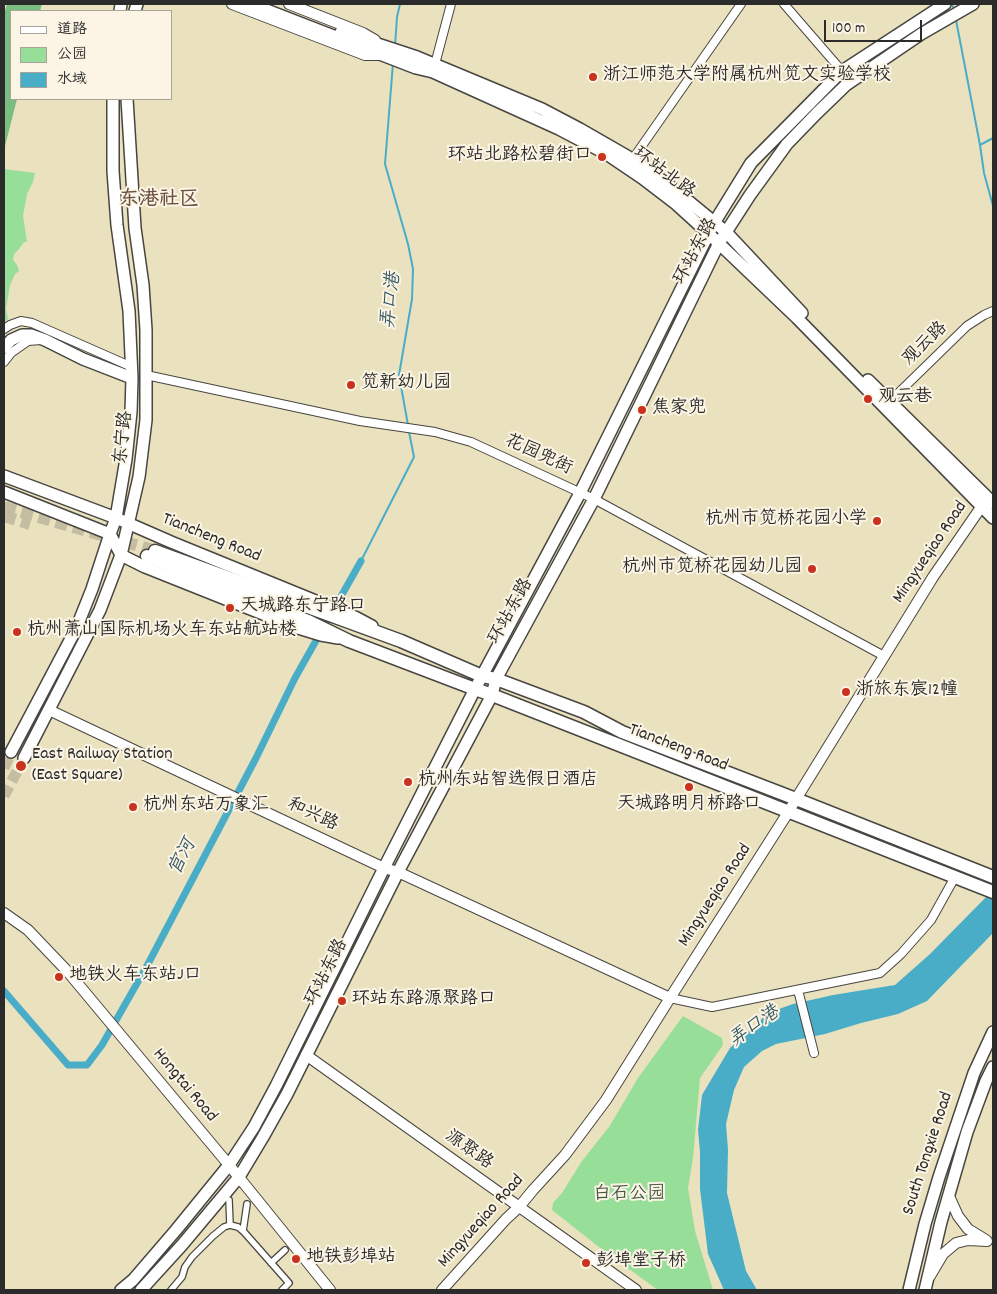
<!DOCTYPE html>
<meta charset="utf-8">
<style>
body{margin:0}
#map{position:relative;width:997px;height:1294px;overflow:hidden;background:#eae1be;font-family:Dekko,"LXGW WenKai TC",sans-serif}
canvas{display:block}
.frame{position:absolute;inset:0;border:5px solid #2b2b2b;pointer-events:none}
.legend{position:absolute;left:10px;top:10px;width:162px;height:90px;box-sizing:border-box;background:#fcf5e5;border:1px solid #a8a49b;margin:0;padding:6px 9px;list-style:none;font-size:15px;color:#2b2b2b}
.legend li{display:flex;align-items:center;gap:10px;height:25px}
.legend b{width:25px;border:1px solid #a8a49b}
.scale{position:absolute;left:824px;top:20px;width:98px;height:22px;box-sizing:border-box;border:2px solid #2b2b2b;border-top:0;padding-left:6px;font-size:15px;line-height:18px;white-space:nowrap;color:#2b2b2b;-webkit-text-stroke:4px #fcf5e5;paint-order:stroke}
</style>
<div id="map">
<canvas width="997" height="1294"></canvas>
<div class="frame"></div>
<ul class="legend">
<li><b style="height:6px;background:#fff"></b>道路</li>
<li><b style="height:14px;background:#97de98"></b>公园</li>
<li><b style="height:14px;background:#49adc8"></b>水域</li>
</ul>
<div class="scale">100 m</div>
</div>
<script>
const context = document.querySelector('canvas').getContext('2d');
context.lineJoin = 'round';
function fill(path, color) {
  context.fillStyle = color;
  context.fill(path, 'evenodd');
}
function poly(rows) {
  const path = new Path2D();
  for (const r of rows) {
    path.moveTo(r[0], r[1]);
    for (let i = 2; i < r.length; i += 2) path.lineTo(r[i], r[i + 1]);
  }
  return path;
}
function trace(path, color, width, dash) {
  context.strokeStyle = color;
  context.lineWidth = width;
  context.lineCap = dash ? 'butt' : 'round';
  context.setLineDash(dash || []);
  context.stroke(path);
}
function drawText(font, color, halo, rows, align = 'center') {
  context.font = font + ' Dekko,"LXGW WenKai TC",sans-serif';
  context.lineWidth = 4;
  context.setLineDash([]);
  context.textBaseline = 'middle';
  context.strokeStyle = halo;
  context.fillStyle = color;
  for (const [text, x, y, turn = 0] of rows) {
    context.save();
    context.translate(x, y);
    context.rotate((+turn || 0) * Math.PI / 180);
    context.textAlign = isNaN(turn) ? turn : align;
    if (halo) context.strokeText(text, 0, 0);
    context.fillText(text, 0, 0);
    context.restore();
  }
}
const green = poly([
 [4,169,35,173,33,182,27,194,23,216,27,242,24,242,19,249,14,254,13,260,17,265,19,271,15,274,10,285,6,309,8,319,4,322],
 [683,1016,722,1038,723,1045,700,1078,693,1158,688,1188,695,1231,713,1290,658,1290,604,1251,552,1210,553,1203,562,1193,582,1161,609,1127,638,1078]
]);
const forest = poly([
 [7,4,42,4,40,11,11,11,11,99,17,99,4,150,4,14]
]);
const water = poly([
 [993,890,993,933,927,1001,898,1014,861,1023,825,1034,776,1044,762,1051,744,1067,734,1090,726,1124,728,1150,727,1193,746,1271,757,1290,724,1290,708,1254,700,1189,700,1152,698,1130,702,1095,730,1048,765,1016,776,1010,793,1004,833,995,895,985,930,954]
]);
const stream = poly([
 [952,4,954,10],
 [956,20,980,145,984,173,993,206],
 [395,46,397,17,400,4],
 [393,63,385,164,408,244,413,269,412,299,399,375,408,425],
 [980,145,993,138],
 [361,561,414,457,409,432]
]);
const canal = poly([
 [4,991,68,1065,87,1065,102,1045,148,964,256,758,295,678,361,561]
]);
const secondaryTunnel = poly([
 [4,768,11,752],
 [4,796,24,758]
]);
const primaryTunnel = poly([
 [4,507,153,550],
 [4,516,30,524]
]);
const pedestrian = poly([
 [229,1200,230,1225],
 [243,1231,247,1204],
 [271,1263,285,1250],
 [171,1290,182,1277,185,1267,192,1257,213,1236,224,1227,230,1225,238,1227,244,1232,289,1283,282,1290]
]);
const minor = poly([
 [784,4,842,71],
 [434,68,451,4],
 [632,160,741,4],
 [4,329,10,325,21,321,32,323,132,367],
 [4,362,11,353,28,341,41,340],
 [146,375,360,421,435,432,471,442,594,499,884,656],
 [886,405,967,326,984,315,993,311],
 [798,990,814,1053],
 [670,998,712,1007,880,973,901,954,931,920,955,877]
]);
const tertiary = poly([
 [232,4,365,55,381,55],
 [289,4,363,33,375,40],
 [49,710,384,868,398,872,670,998],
 [4,913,28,930,68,972,229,1165,330,1290],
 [306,1055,636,1290],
 [949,1196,958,1216,968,1229,986,1240],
 [930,1276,943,1254,956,1243,968,1240,987,1241],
 [442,1290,506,1219,519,1207,533,1190,565,1155,606,1100,670,998,789,811,796,799,933,577,986,500]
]);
const secondary = poly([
 [251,4,416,68,433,72,559,129,605,153,642,178,676,204,709,234,797,318,993,518],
 [120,11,121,4],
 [135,11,137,4],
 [341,32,417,57,542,109,580,129,627,156,670,186,726,232,802,313],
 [4,348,11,340,22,335,31,335,45,340,83,359,132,378],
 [868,380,993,503],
 [4,476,116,518,171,542,355,617,372,626],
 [4,492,110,534,121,555,145,567,298,628,321,635,338,638],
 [11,752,76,629,92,589,110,534,116,518,126,459,131,412,132,378,129,311,117,225,113,171,113,99],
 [24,758,100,610,121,555,139,477,146,420,146,330,143,285,135,228,127,99],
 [121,1290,133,1280,176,1230,229,1165,254,1127,276,1086,384,868,475,689,580,493,714,223,751,163,842,71,945,4],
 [141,1290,182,1245,239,1177,263,1137,287,1094,398,872,492,695,496,679,594,499,719,243,750,195,787,144,817,113,846,85,921,34,973,4],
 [909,1290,925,1224,939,1177,974,1073,993,1032],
 [925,1290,941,1222,967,1132,986,1081,993,1067]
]);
const primary = poly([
 [155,551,401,641,482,676,496,679,584,712,622,732,796,799,993,877],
 [147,556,308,621,349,641,475,689,492,695,993,892]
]);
const markers = [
 [593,77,5,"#c8321e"],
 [602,157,5,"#c8321e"],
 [351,385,5,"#c8321e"],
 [868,399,5,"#c8321e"],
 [642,410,5,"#c8321e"],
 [877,521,5,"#c8321e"],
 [812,569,5,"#c8321e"],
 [230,608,5,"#c8321e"],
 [17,632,5,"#c8321e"],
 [846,692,5,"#c8321e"],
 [21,766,6,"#c8321e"],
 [408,782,5,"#c8321e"],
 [689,787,5,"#c8321e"],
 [133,807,5,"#c8321e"],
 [59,977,5,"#c8321e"],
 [342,1001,5,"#c8321e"],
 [296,1259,5,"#c8321e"],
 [586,1263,5,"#c8321e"]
];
const poiNames = [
 ["浙江师范大学附属杭州笕文实验学校",603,77],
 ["环站北路松碧街口",592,157,"right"],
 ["笕新幼儿园",361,385],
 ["观云巷",878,399],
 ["焦家兜",652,410],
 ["杭州市笕桥花园小学",867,521,"right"],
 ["杭州市笕桥花园幼儿园",802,569,"right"],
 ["天城路东宁路口",240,608],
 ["杭州萧山国际机场火车东站航站楼",27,632],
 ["浙旅东宸12幢",856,692],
 ["East Railway Station",32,756],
 ["(East Square)",32,777],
 ["杭州东站智选假日酒店",418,782],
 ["天城路明月桥路口",689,806,"center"],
 ["杭州东站万象汇",143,807],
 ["地铁火车东站J口",69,977],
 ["环站东路源聚路口",352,1001],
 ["地铁彭埠站",306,1259],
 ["彭埠堂子桥",596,1263]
];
const streetNames = [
 ["环站北路",663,174,37],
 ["环站东路",697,252,-62],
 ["观云路",926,345,-44],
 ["东宁路",125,438,-84],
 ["花园兜街",538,456,25],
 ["Tiancheng Road",211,539,22],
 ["Mingyueqiao Road",931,553,-56],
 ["环站东路",512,612,-61],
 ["Tiancheng Road",678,749,21],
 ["和兴路",312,816,25],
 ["Mingyueqiao Road",716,896,-57],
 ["环站东路",328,973,-63],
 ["Hongtai Road",184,1086,50],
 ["源聚路",468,1151,35],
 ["South Tongxie Road",929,1154,-72],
 ["Mingyueqiao Road",482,1222,-48]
];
const parkNames = [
 ["白石公园",629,1196]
];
const waterNames = [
 ["弄口港",393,301,-84],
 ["官河",184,858,-63],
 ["弄口港",755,1028,-35]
];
const quarterNames = [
 ["东港社区",159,201]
];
fill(green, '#97de98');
fill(forest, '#79bd80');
fill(water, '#49adc8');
trace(stream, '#49adc8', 2);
trace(canal, '#49adc8', 7);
trace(secondaryTunnel, '#c4bda1', 11, [11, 5.5]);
trace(primaryTunnel, '#c4bda1', 12, [12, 6]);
trace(pedestrian, '#484641', 8);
trace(minor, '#484641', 10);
trace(tertiary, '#484641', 12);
trace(secondary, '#484641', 14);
trace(primary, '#484641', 15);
trace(pedestrian, '#fff', 5.5);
trace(minor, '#fff', 8);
trace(tertiary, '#fff', 10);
trace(secondary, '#fff', 11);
trace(primary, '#fff', 12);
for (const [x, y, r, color] of markers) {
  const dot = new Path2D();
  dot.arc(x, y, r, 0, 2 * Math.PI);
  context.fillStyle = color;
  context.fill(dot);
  trace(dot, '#fcf5e5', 2);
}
drawText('18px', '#2b2b2b', '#fcf5e5', poiNames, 'left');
drawText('18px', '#2b2b2b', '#fcf5e5', streetNames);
drawText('18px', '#465846', '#fcf5e5', parkNames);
drawText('italic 19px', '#365862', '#fcf5e5', waterNames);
drawText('bold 20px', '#6c5242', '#fcf5e5', quarterNames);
</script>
